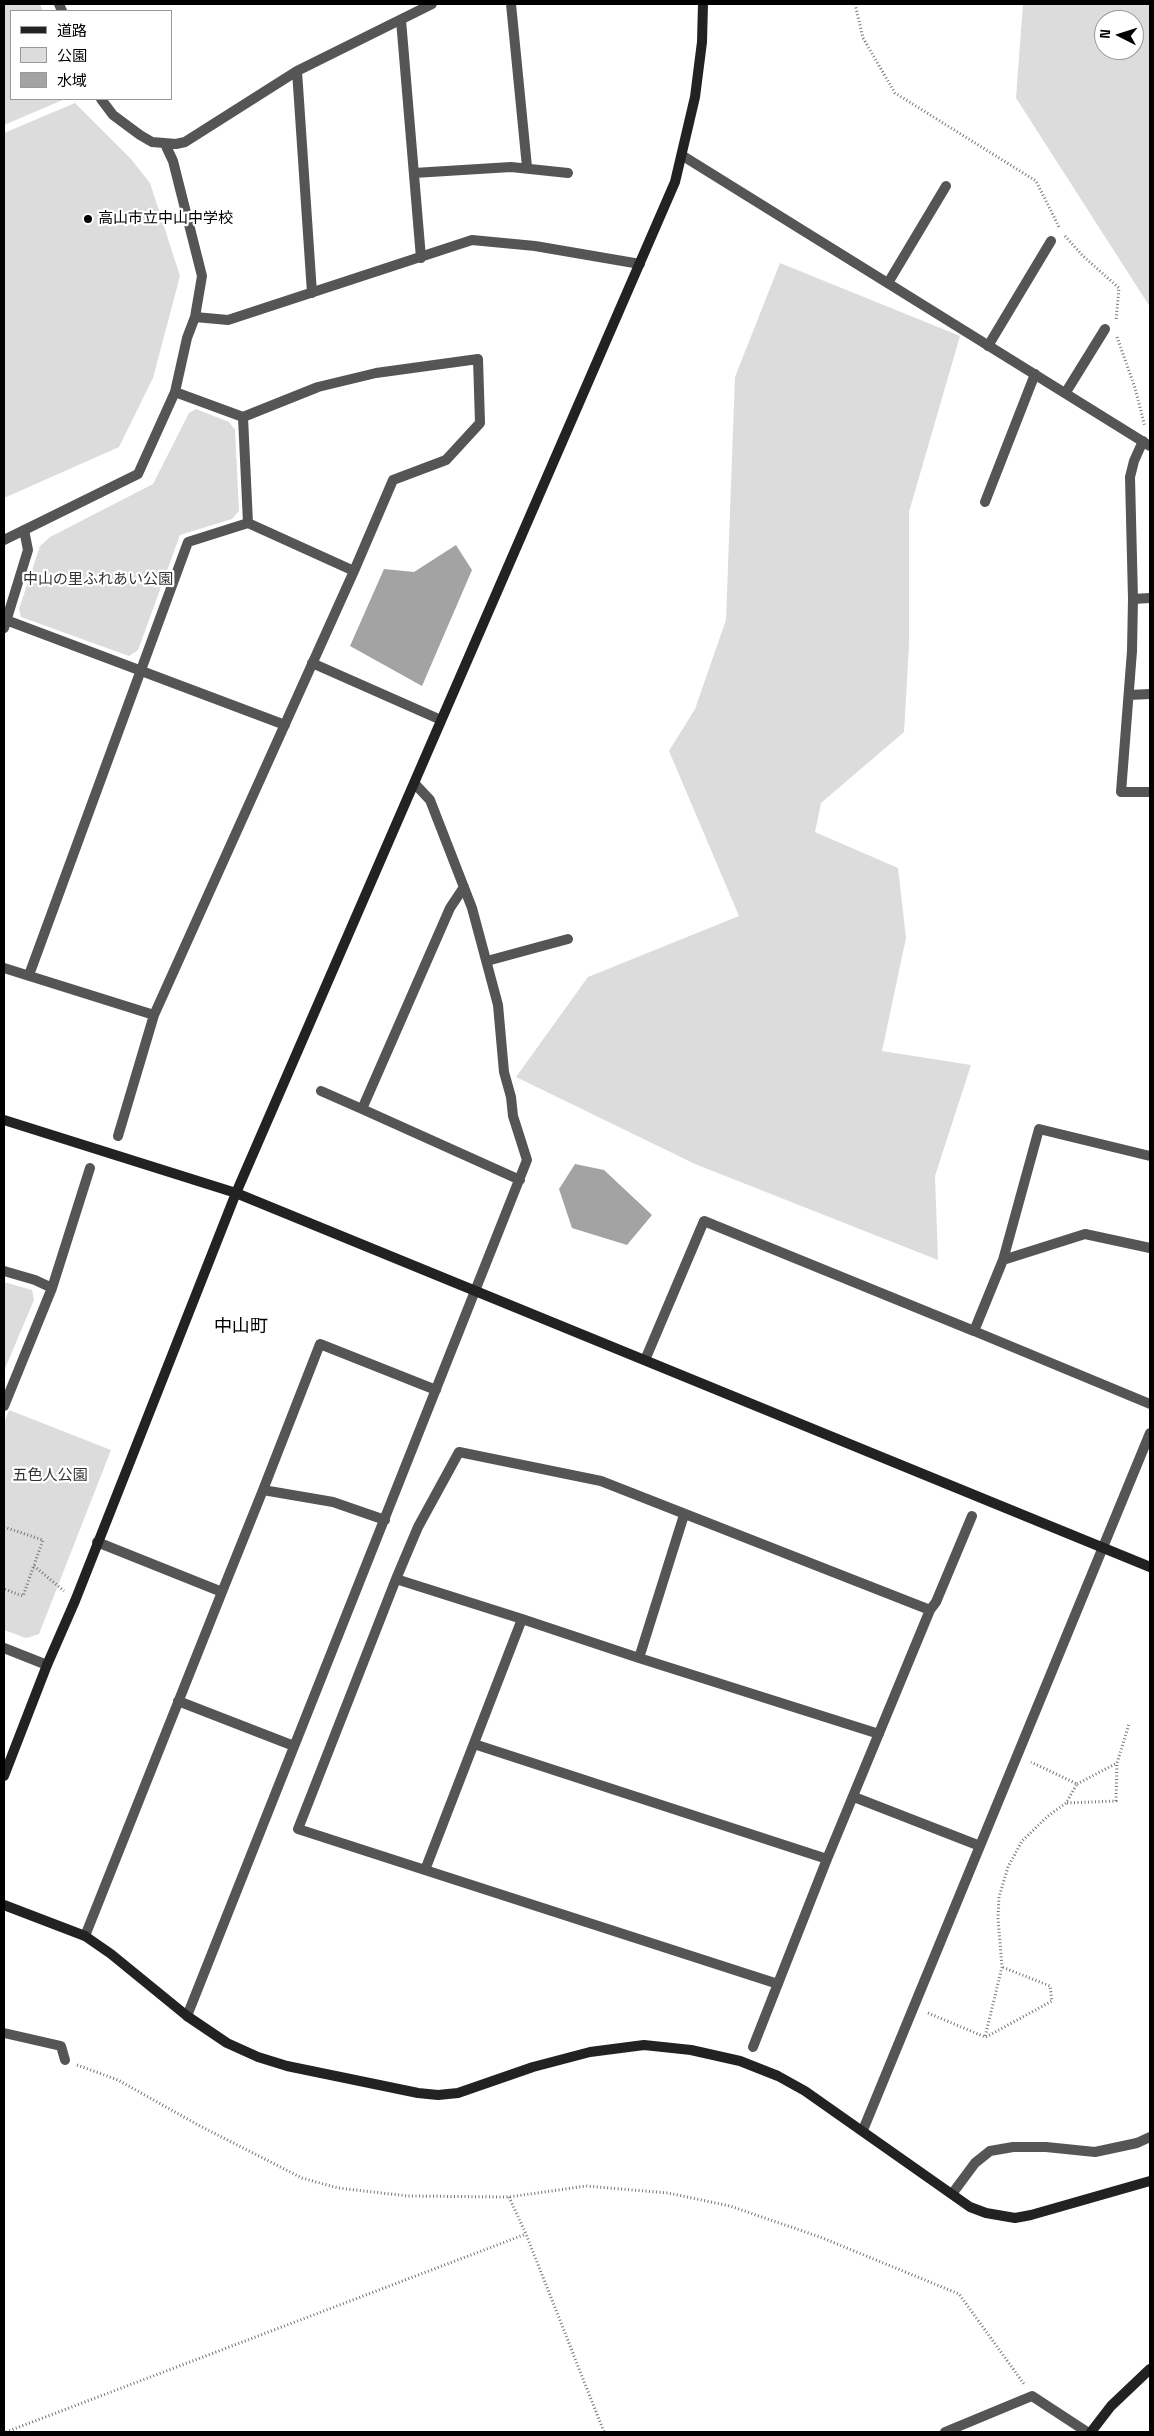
<!DOCTYPE html>
<meta charset="utf-8">
<style>
body{margin:0}
#map{position:relative;width:1154px;height:2436px;overflow:hidden;background:#fff;font-family:"Space Grotesk","Noto Sans JP",sans-serif}
canvas{display:block}
.frame{position:absolute;inset:0;border:5px solid #000;pointer-events:none}
.legend{position:absolute;left:10px;top:10px;width:162px;height:90px;box-sizing:border-box;background:#fff;border:1px solid #999;margin:0;padding:6px 9px;list-style:none;font-size:15px;color:#000}
.legend li{display:flex;align-items:center;gap:10px;height:25px}
.legend b{width:25px;border:1px solid #999}
.north{position:absolute;left:1094px;top:10px;width:50px;height:50px;box-sizing:border-box;background:#fff;border:1px solid #999;border-radius:50%;rotate:275deg;font-size:14px;font-weight:700;line-height:20px;text-align:center;color:#000}
.north::after{content:'';display:block;margin:auto;width:18px;height:22px;background:#000;clip-path:polygon(50% 0,100% 100%,50% 72%,0 100%)}
</style>
<div id="map">
<canvas width="1154" height="2436"></canvas>
<div class="frame"></div>
<ul class="legend">
<li><b style="height:6px;background:#222"></b>道路</li>
<li><b style="height:14px;background:#dcdcdc"></b>公園</li>
<li><b style="height:14px;background:#a3a3a3"></b>水域</li>
</ul>
<div class="north">N</div>
</div>
<script>
const context = document.querySelector('canvas').getContext('2d');
context.lineJoin = 'round';
function fill(path, color) {
  context.fillStyle = color;
  context.fill(path, 'evenodd');
}
function poly(rows) {
  const path = new Path2D();
  for (const r of rows) {
    path.moveTo(r[0], r[1]);
    for (let i = 2; i < r.length; i += 2) path.lineTo(r[i], r[i + 1]);
  }
  return path;
}
function trace(path, color, width, dash) {
  context.strokeStyle = color;
  context.lineWidth = width;
  context.lineCap = dash ? 'butt' : 'round';
  context.setLineDash(dash || []);
  context.stroke(path);
}
function drawText(font, color, halo, rows, align = 'center') {
  context.font = font + ' "Space Grotesk","Noto Sans JP",sans-serif';
  context.lineWidth = 4.5;
  context.setLineDash([]);
  context.textBaseline = 'middle';
  context.strokeStyle = halo;
  context.fillStyle = color;
  for (const [text, x, y, turn = 0] of rows) {
    context.save();
    context.translate(x, y);
    context.rotate((+turn || 0) * Math.PI / 180);
    context.textAlign = isNaN(turn) ? turn : align;
    if (halo) context.strokeText(text, 0, 0);
    context.fillText(text, 0, 0);
    context.restore();
  }
}
const green = poly([
 [4,4,40,4,43,11,11,11,11,99,65,99,4,125],
 [1023,4,1150,4,1150,307,1016,98],
 [1104,20,1134,20,1134,50,1104,50],
 [75,103,131,159,150,183,180,276,153,378,119,447,4,498,4,133],
 [780,263,960,336,909,512,909,645,904,732,821,803,815,832,898,868,906,938,882,1051,971,1065,935,1176,938,1260,695,1164,516,1077,588,977,739,916,669,751,695,709,726,620,735,377],
 [196,409,229,422,235,430,239,511,232,519,180,535,138,650,129,656,21,617,19,609,40,546,50,537,153,484,189,413],
 [4,1282,32,1290,34,1300,4,1371],
 [9,1410,111,1450,39,1634,26,1638,4,1630,4,1423]
]);
const water = poly([
 [456,545,472,570,422,686,350,646,384,569,414,572],
 [575,1164,604,1170,652,1215,627,1245,572,1228,559,1189]
]);
const path = poly([
 [855,4,863,38,895,93,1036,181,1060,229],
 [1065,236,1083,256,1119,288,1116,321],
 [1117,337,1135,388,1145,427],
 [4,1527,43,1540,23,1596,4,1589],
 [34,1566,64,1591],
 [1077,1784,1117,1763,1129,1724],
 [1067,1803,1116,1801,1117,1763],
 [928,2013,985,2037,1002,1967,998,1918,999,1897,1008,1867,1022,1841,1048,1816,1066,1803,1077,1784,1031,1762],
 [986,2037,1052,2001,1050,1986,1002,1967],
 [77,2065,118,2080,200,2126,302,2178,338,2188,408,2196,509,2197,586,2186,668,2193,730,2206,820,2237,959,2294,1024,2384],
 [509,2197,526,2234,604,2432],
 [6,2432,526,2234]
]);
const lane = poly([
 [511,4,527,167],
 [414,173,511,167,568,173],
 [888,283,946,186],
 [988,346,1051,241],
 [1066,392,1105,329],
 [985,502,1035,374],
 [487,961,568,939],
 [952,2194,975,2163,990,2151,1013,2147,1046,2147,1095,2152,1137,2143,1150,2137]
]);
const street = poly([
 [59,4,62,11],
 [401,20,421,258],
 [297,71,312,293],
 [101,99,113,115,140,135,152,142,176,144,185,142,297,71,432,4],
 [683,156,1150,446],
 [195,317,228,320,472,240,535,246,640,264],
 [243,417,318,387,376,373,478,359,480,423,446,460,393,480,354,571],
 [1143,441,1134,461,1130,477,1133,599,1132,651,1121,792,1150,792],
 [4,540,138,474,175,392,187,338,195,317,202,276,173,161,165,144],
 [1133,599,1150,598],
 [6,620,285,725],
 [4,628,28,550,24,530],
 [312,663,441,720],
 [1129,695,1150,694],
 [464,887,450,908,362,1109,520,1180],
 [4,968,154,1015,354,571,248,523,243,417,175,392],
 [29,975,188,542,248,523],
 [321,1091,362,1109],
 [118,1136,154,1015],
 [1003,1260,1039,1129,1150,1156],
 [4,1271,35,1280,52,1288,4,1406],
 [52,1288,90,1168],
 [974,1331,1150,1404],
 [645,1360,704,1221,974,1331,1003,1260,1085,1234,1150,1248],
 [263,1490,320,1344,436,1390],
 [396,1579,522,1619],
 [222,1592,263,1490,333,1502,385,1520],
 [4,1648,47,1665],
 [639,1658,879,1734],
 [178,1701,294,1746],
 [474,1744,827,1859],
 [854,1797,980,1846],
 [425,1870,522,1619,639,1658,684,1515],
 [85,1936,222,1592,97,1542],
 [778,1984,298,1829,396,1579,418,1527,459,1452,601,1481,930,1610],
 [187,2016,527,1160,513,1116,511,1097,504,1072,498,1005,472,908,430,800,415,784],
 [4,2033,61,2046,65,2060],
 [753,2047,827,1859,930,1610,936,1602,972,1516],
 [863,2130,1150,1433],
 [945,2432,1032,2396,1087,2432]
]);
const secondary = poly([
 [4,1120,236,1193,1150,1567],
 [4,1776,47,1665,75,1601,236,1193,675,182,695,97,702,42,703,4],
 [4,1905,85,1936,111,1954,187,2016,227,2043,258,2057,287,2066,418,2093,438,2095,458,2093,533,2067,590,2052,644,2045,691,2050,740,2061,778,2076,805,2091,970,2207,986,2213,1015,2218,1031,2215,1150,2181],
 [1091,2432,1111,2406,1150,2369]
]);
const markers = [
 [88,219,5,"#000"]
];
const poiNames = [
 ["高山市立中山中学校",98,219]
];
const parkNames = [
 ["中山の里ふれあい公園",98,580],
 ["五色人公園",50,1476]
];
const quarterNames = [
 ["中山町",241,1327]
];
fill(green, '#dcdcdc');
fill(water, '#a3a3a3');
trace(path, '#777', 3, [1, 2.5]);
trace(lane, '#555', 10);
trace(street, '#555', 10);
trace(secondary, '#222', 10);
for (const [x, y, r, color] of markers) {
  const dot = new Path2D();
  dot.arc(x, y, r, 0, 2 * Math.PI);
  context.fillStyle = color;
  context.fill(dot);
  trace(dot, '#fff', 2);
}
drawText('15px', '#000', '#fff', poiNames, 'left');
drawText('15px', '#333', '#fff', parkNames);
drawText('18px', '#000', '#fff', quarterNames);
</script>
